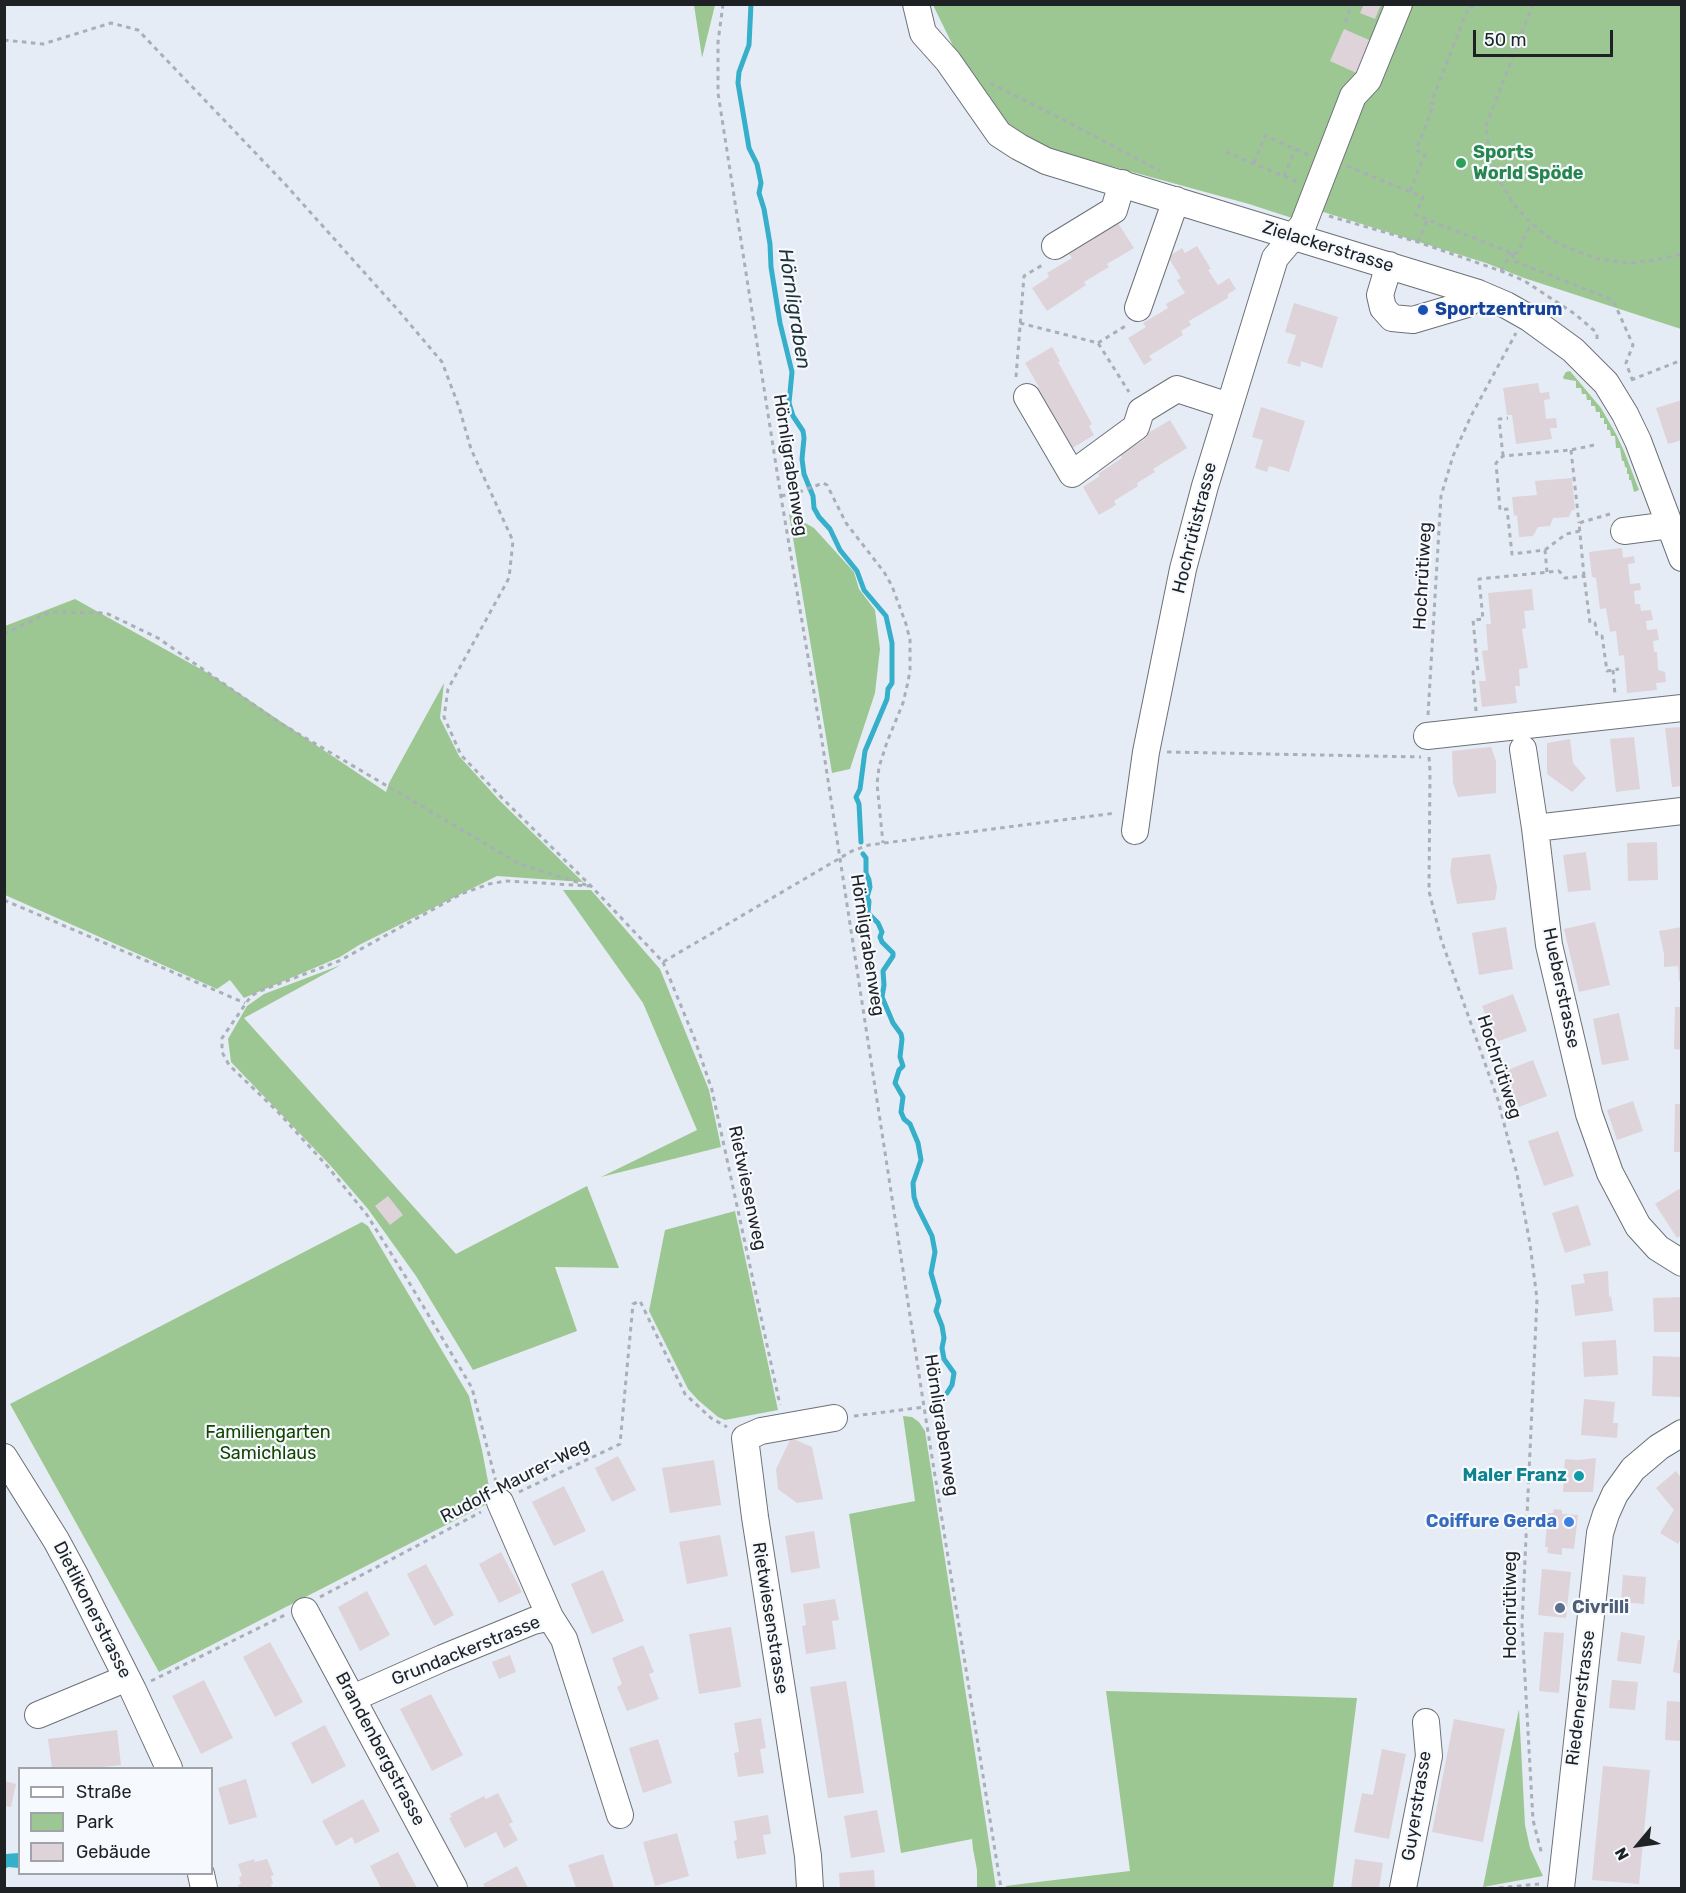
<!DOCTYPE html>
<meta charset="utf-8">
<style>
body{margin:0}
#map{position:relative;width:1686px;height:1893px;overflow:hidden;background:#e6ecf5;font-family:Rubik,sans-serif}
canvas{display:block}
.frame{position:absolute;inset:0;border:6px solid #1f2225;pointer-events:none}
.legend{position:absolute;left:18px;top:1767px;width:195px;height:108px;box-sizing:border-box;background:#f6f9fe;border:2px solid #a0a3a7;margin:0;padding:8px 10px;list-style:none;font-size:18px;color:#1f2225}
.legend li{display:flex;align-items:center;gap:12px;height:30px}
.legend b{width:30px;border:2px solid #a0a3a7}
.north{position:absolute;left:1608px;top:1815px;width:60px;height:60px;-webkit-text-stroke:4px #f6f9fe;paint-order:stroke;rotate:241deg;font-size:16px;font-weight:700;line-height:24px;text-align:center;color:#1f2225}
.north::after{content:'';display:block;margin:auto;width:21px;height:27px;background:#1f2225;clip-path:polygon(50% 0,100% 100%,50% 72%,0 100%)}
.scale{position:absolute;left:1473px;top:30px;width:140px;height:27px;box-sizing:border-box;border:3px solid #1f2225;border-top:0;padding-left:8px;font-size:18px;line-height:21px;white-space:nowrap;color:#1f2225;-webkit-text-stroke:4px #f6f9fe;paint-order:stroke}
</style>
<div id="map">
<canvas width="1686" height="1893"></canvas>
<div class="frame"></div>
<ul class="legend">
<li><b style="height:8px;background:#fff"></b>Straße</li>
<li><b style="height:16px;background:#9dc792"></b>Park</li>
<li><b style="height:16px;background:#ddd3d9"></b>Gebäude</li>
</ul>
<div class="north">N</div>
<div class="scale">50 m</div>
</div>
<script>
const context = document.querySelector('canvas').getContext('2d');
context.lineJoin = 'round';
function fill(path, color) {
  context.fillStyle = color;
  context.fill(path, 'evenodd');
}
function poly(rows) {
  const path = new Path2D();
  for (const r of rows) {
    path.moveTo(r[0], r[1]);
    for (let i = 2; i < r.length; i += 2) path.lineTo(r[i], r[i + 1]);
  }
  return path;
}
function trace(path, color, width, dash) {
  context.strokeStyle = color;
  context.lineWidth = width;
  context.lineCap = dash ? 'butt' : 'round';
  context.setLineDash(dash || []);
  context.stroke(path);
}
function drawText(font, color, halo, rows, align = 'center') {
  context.font = font + ' Rubik,sans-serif';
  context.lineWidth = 4.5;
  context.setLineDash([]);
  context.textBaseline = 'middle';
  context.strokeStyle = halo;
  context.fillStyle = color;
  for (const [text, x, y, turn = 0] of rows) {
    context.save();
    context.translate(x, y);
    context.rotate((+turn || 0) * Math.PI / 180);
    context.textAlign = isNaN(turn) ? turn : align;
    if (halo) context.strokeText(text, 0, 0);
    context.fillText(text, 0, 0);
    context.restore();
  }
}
const green = poly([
 [694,5,715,5,702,58,702,57],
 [933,5,1681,5,1681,329,1524,278,1486,263,1317,210,1295,219,1249,204,1052,150,1001,121,956,52],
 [1570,371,1601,408,1616,434,1624,451,1639,490,1634,492,1631,480,1629,480,1629,474,1627,474,1627,468,1625,467,1624,461,1622,461,1620,448,1616,448,1615,436,1611,436,1610,430,1607,430,1607,424,1604,424,1604,418,1600,418,1600,412,1596,412,1595,406,1591,406,1591,400,1587,400,1586,394,1582,394,1581,388,1576,388,1576,381,1564,379,1563,377,1566,372],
 [789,514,814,528,854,572,859,589,875,610,880,649,875,693,850,769,832,773],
 [75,599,213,676,386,792,389,783,444,683,440,718,459,756,499,800,583,882,497,876,359,945,340,957,244,998,230,980,217,989,5,895,5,626],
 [563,890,591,890,660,969,709,1090,721,1147,601,1177,697,1130,643,1003],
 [341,965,244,1018,456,1254,587,1186,619,1268,555,1267,577,1331,473,1370,416,1276,368,1209,330,1165,231,1062,228,1039,247,1006,264,994],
 [735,1211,778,1410,725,1420,718,1417,698,1400,688,1389,649,1311,665,1230],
 [362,1222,368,1226,469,1396,482,1450,490,1492,489,1503,159,1672,10,1404],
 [903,1416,912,1417,919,1422,925,1431,996,1888,977,1888,977,1870,973,1849,972,1839,901,1853,849,1514,915,1501],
 [1106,1691,1357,1698,1333,1888,1006,1888,1006,1886,1021,1884,1130,1871],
 [1519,1709,1525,1825,1530,1848,1543,1876,1483,1887]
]);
const water = poly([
 [19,1853,19,1868,8,1867,5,1869,5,1854]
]);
const stream = poly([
 [751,4,749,45,739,72,738,83,749,148,757,164,761,183,759,193,764,209,770,244,771,267,780,323,792,372,789,403,793,416,803,431,804,438,802,459,804,474,813,496,814,508,819,517,830,529,840,550,857,571,864,590,886,616,892,643,892,683,888,689,887,699,865,751,860,789,856,797,859,804,861,842],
 [863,854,866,858,866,873,869,880,870,887,867,897,869,901,868,913,878,923,882,932,880,937,882,942,893,953,893,956,883,971,884,985,882,997,893,1023,901,1034,902,1039,900,1057,903,1066,899,1070,895,1083,903,1097,901,1112,904,1119,910,1124,918,1143,921,1160,913,1183,914,1197,917,1206,932,1236,935,1252,931,1273,939,1301,936,1311,942,1326,944,1338,942,1348,944,1359,954,1373,952,1385,947,1393]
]);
const building = poly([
 [1364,4,1381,4,1375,19,1360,13],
 [1344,29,1376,43,1363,76,1330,61],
 [1116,220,1134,248,1107,264,1109,267,1084,282,1086,285,1047,311,1032,288,1049,277,1047,273,1072,258,1069,254,1094,239,1092,234],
 [1197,246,1211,269,1208,270,1218,285,1229,278,1236,289,1228,294,1228,298,1189,321,1191,325,1181,331,1183,335,1149,356,1152,360,1144,365,1128,338,1146,327,1143,323,1168,308,1166,304,1185,293,1177,280,1181,278,1168,257,1182,248,1185,253],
 [1294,303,1338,317,1322,368,1301,361,1300,367,1287,363,1296,335,1285,332],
 [1052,347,1060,361,1058,362,1092,424,1089,426,1094,435,1069,450,1052,414,1036,388,1039,387,1025,363],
 [1538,383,1540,393,1549,392,1550,399,1544,400,1546,419,1556,418,1557,428,1550,428,1552,439,1516,444,1512,415,1507,415,1503,388],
 [1682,400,1682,440,1668,444,1656,408],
 [1261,407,1305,421,1289,472,1269,466,1267,472,1255,468,1263,440,1252,437],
 [1170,420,1187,448,1153,469,1155,472,1137,483,1138,486,1114,501,1116,505,1099,515,1083,487,1100,476,1098,474,1122,458,1120,455,1145,439,1143,436],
 [1572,478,1575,510,1572,510,1569,517,1553,518,1550,526,1538,527,1533,536,1519,537,1517,515,1514,516,1512,497,1537,495,1535,481],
 [1622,548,1623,558,1634,556,1635,563,1628,564,1630,584,1640,583,1641,590,1634,591,1635,604,1640,604,1641,611,1651,610,1653,620,1646,621,1647,630,1657,629,1659,640,1653,641,1654,652,1657,652,1658,670,1665,672,1666,682,1656,683,1657,690,1627,693,1624,655,1619,656,1616,631,1610,632,1606,608,1600,609,1596,578,1592,577,1589,552],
 [1532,589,1534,610,1524,611,1526,628,1522,629,1528,668,1519,669,1520,686,1515,686,1517,703,1482,707,1479,681,1486,681,1482,651,1488,650,1486,624,1491,624,1488,593],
 [1682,727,1682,786,1672,787,1665,728],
 [1634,737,1640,789,1616,792,1610,739],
 [1570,739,1573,763,1586,778,1572,792,1547,774,1547,743],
 [1491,747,1496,761,1496,793,1458,797,1453,783,1452,751],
 [1657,842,1658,880,1628,881,1627,843],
 [1586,852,1591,890,1568,892,1563,855],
 [1490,854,1497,887,1495,900,1457,904,1450,872,1452,858],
 [1595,922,1610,985,1579,992,1564,929],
 [1506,927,1513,969,1479,975,1472,933],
 [1682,927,1682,981,1679,981,1678,966,1664,967,1664,954,1659,931],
 [1513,994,1527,1031,1496,1042,1482,1006],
 [1675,1007,1682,1007,1682,1050,1674,1049],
 [1619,1013,1629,1060,1602,1065,1593,1019],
 [1533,1060,1547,1096,1519,1107,1505,1071],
 [1633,1101,1643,1131,1617,1140,1607,1110],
 [1675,1104,1682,1104,1682,1152,1674,1152],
 [1558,1131,1574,1176,1544,1186,1528,1141],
 [1679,1189,1682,1192,1682,1235,1677,1238,1655,1204],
 [388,1196,403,1215,390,1225,375,1206],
 [1578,1205,1591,1245,1565,1253,1552,1213],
 [1608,1271,1609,1297,1611,1296,1613,1311,1575,1316,1571,1285,1585,1283,1583,1274],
 [1682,1297,1682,1332,1654,1332,1653,1298],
 [1616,1340,1618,1375,1584,1377,1582,1342],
 [1653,1356,1681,1357,1681,1397,1652,1396],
 [1584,1399,1615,1402,1613,1423,1618,1423,1617,1438,1581,1435],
 [791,1438,812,1447,823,1499,797,1503,778,1489,776,1469],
 [618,1456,636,1490,612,1502,595,1468],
 [1596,1458,1593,1492,1563,1492,1565,1459,1578,1460],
 [714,1460,721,1505,670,1513,662,1468],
 [1676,1471,1682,1479,1682,1537,1678,1544,1660,1533,1674,1510,1656,1488],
 [564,1486,586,1531,554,1546,532,1502],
 [1554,1509,1562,1510,1562,1514,1578,1515,1574,1549,1562,1548,1562,1555,1547,1553,1548,1547,1545,1547,1548,1513,1553,1513],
 [814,1531,820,1568,791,1573,785,1536],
 [720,1535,728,1576,687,1584,679,1542],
 [501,1552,522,1592,499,1603,479,1564],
 [426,1564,454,1615,434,1626,407,1574],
 [1542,1569,1571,1572,1566,1618,1538,1615],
 [603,1570,624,1621,592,1634,571,1584],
 [1623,1575,1646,1577,1644,1604,1621,1602],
 [367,1591,390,1635,360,1651,338,1607],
 [835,1599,839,1620,832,1621,836,1649,806,1654,802,1626,806,1625,803,1604],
 [731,1627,741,1687,699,1694,689,1634],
 [1544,1632,1564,1633,1559,1693,1539,1691],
 [1621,1632,1645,1636,1641,1664,1617,1661],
 [1678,1640,1682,1640,1682,1674,1673,1672],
 [270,1642,303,1702,275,1717,243,1657],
 [643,1645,654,1672,649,1674,659,1699,627,1711,617,1687,622,1684,612,1658],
 [510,1655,516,1672,499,1679,492,1662],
 [204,1680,233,1738,201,1754,172,1696],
 [1612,1680,1638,1682,1635,1710,1609,1708],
 [846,1681,864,1793,828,1798,810,1687],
 [431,1694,463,1755,432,1771,400,1709],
 [1667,1701,1682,1702,1682,1741,1665,1740],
 [761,1718,766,1748,760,1749,764,1773,738,1777,734,1753,739,1752,734,1723],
 [1454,1719,1505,1729,1483,1842,1432,1832],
 [325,1725,346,1766,312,1784,291,1743],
 [117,1730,121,1765,93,1768,52,1768,48,1739],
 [658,1739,672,1783,643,1793,629,1748],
 [1382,1749,1406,1754,1389,1839,1354,1832,1362,1793,1373,1795],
 [1603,1766,1650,1770,1639,1884,1592,1880],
 [246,1779,257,1817,229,1825,218,1788],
 [4,1781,16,1784,11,1807,4,1806],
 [498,1793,513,1822,509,1824,518,1840,504,1848,496,1832,465,1848,449,1818,452,1817,450,1814,484,1796,486,1799],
 [363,1799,380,1831,355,1844,352,1837,336,1846,322,1821],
 [877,1810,885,1852,851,1858,844,1816],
 [768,1815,771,1834,763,1835,766,1854,737,1859,734,1841,737,1840,734,1821],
 [677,1833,689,1876,655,1886,643,1842],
 [398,1852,417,1888,381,1888,370,1866],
 [603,1854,614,1888,576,1888,568,1865],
 [254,1859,255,1862,267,1859,274,1875,271,1876,273,1884,271,1884,272,1888,239,1888,238,1885,241,1884,239,1877,242,1876,238,1864],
 [1355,1859,1383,1863,1379,1888,1351,1888],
 [517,1866,528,1888,485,1888,483,1884],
 [874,1870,875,1888,840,1888,839,1873]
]);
const path = poly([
 [723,4,718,42,718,93,780,491,820,728,924,1407,1001,1888],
 [1533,4,1486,126,1489,153,1500,182,1515,206,1531,223,1552,240,1571,249,1598,259,1629,263,1656,260,1682,254],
 [1345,22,1352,4],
 [4,40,43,44,111,23,138,30,285,184,398,310,442,362,459,407,471,449,513,541,509,578,448,689,444,717,461,755,503,799,591,886,663,962,852,851,869,845,1116,813],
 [990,83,1068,122,1160,171],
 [1226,152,1298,182],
 [1254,163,1265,136,1309,155],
 [1347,166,1423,197,1416,215,1514,254,1512,260,1613,300,1633,345,1626,363,1632,379],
 [1284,176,1295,149],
 [1410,191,1425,154,1416,150,1434,104,1431,103,1469,6,1474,8,1476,4],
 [1329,216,1418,242,1501,271,1523,280,1575,314,1597,333,1597,342],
 [1418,242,1427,220],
 [1514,254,1518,252,1531,223],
 [1501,271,1511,253],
 [1020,323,1098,343,1129,392],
 [1098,343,1127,325],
 [1016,377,1024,276,1044,264],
 [1631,380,1682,360],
 [1571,450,1579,523],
 [1503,456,1499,419,1508,418],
 [781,496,799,492,823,483,827,485,846,523,884,572,892,586,906,624,910,640,910,670,908,682,903,703,887,742,879,767,877,784,883,843],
 [1545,550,1566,534,1580,531],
 [1547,572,1545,550,1512,554,1507,509,1500,510,1496,463,1503,456,1571,450,1594,445],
 [1584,576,1579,523,1610,514],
 [4,634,50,612,106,613,158,638,280,723,520,864,586,885],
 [1613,670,1615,695],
 [1476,711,1473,672,1478,671,1473,620,1483,619,1479,579,1559,571,1565,578,1584,576,1590,623,1595,623,1597,636,1602,636,1607,671,1619,669],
 [1428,715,1441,496,1453,456,1471,416,1516,333],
 [1167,752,1421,757],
 [1429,757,1430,771,1429,891,1441,939,1498,1100,1517,1174,1530,1244,1537,1299,1522,1625,1533,1820,1542,1855],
 [4,900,245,1003],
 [663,962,695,1040,712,1090,780,1405],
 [854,1416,924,1407],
 [496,1482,472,1388,407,1279,367,1215,328,1167,278,1112,229,1065,222,1052,222,1038,251,996,260,991,339,961,461,894,489,884,506,881,591,886],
 [519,1492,620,1444,633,1304,640,1301,685,1394,711,1418,727,1427],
 [320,1597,481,1512],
 [151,1681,285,1615],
 [1499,1888,1539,1884]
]);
const minor = poly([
 [916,4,923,33,948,61,999,134,1019,147,1046,161,1478,293,1506,305,1529,318,1573,350,1606,383,1625,414,1638,441,1682,558],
 [1055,246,1114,210,1122,183],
 [1389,265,1380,295,1383,308,1392,318,1413,320,1467,304,1478,293],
 [1138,308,1176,200],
 [1027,397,1072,474,1136,427,1141,411,1177,389,1229,406],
 [1624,531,1670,525],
 [1427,736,1682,708],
 [1523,749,1535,828],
 [1682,811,1535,828,1549,945,1589,1114,1610,1173,1638,1226,1658,1248,1682,1263],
 [1135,831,1146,752,1183,569,1205,486,1275,258,1303,225,1353,96,1368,80,1399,4],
 [4,1457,56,1540,76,1577,133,1690,169,1768],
 [500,1502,550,1617],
 [305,1611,454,1888],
 [353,1698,443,1658,533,1621,550,1617,564,1639,620,1815],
 [38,1715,127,1678],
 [201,1874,204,1888],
 [810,1888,808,1856,755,1517,745,1438,761,1431,834,1418],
 [1403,1888,1429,1756,1426,1722],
 [1561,1888,1600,1533,1606,1514,1615,1494,1633,1469,1659,1447,1682,1433]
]);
const markers = [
 [1461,163,6,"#2e9e5b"],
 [1423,310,6,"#1a4fb4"],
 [1579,1476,6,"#0f9aa8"],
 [1569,1522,6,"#3f7fe0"],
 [1560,1608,6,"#5c6f8a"]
];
const leisureNames = [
 ["Sports",1473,153],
 ["World Spöde",1473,174]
];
const streetNames = [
 ["Zielackerstrasse",1328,247,17],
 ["Hörnligrabenweg",790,465,81],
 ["Hochrütistrasse",1195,528,-76],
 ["Hochrütiweg",1423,576,-87],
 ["Hörnligrabenweg",867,945,81],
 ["Hueberstrasse",1561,988,78],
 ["Hochrütiweg",1499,1067,72],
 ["Rietwiesenweg",747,1188,78],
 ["Hörnligrabenweg",941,1425,81],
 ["Rudolf-Maurer-Weg",515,1481,-27],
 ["Hochrütiweg",1511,1605,-90],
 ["Dietlikonerstrasse",92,1610,63],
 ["Rietwiesenstrasse",770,1618,81],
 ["Grundackerstrasse",466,1651,-22],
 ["Riedenerstrasse",1581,1698,-83],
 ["Brandenbergstrasse",380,1749,62],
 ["Guyerstrasse",1417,1806,-81]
];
const transitNames = [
 ["Sportzentrum",1435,310]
];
const parkNames = [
 ["Familiengarten",268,1433],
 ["Samichlaus",268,1454]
];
const cultureNames = [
 ["Maler Franz",1567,1476]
];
const shopNames = [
 ["Coiffure Gerda",1557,1522]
];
const serviceNames = [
 ["Civrilli",1572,1608]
];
const waterNames = [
 ["Hörnligraben",794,309,81]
];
fill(green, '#9dc792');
fill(water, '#36afca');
trace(stream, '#36afca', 5);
fill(building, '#ddd3d9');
trace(minor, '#6c7178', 28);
trace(path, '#a9afb6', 3, [4.5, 4.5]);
trace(minor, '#fff', 26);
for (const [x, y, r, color] of markers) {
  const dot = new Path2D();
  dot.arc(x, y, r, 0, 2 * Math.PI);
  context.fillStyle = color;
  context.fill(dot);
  trace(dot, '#f6f9fe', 2);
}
drawText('bold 18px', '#27864d', '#f6f9fe', leisureNames, 'left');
drawText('18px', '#1f2225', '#f6f9fe', streetNames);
drawText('bold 18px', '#164399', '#f6f9fe', transitNames, 'left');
drawText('18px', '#124600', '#f6f9fe', parkNames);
drawText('bold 18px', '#0d838f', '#f6f9fe', cultureNames, 'right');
drawText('bold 18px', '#366cbe', '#f6f9fe', shopNames, 'right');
drawText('bold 18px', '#4e5e75', '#f6f9fe', serviceNames, 'left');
drawText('italic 20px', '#1e3238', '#f6f9fe', waterNames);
</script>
